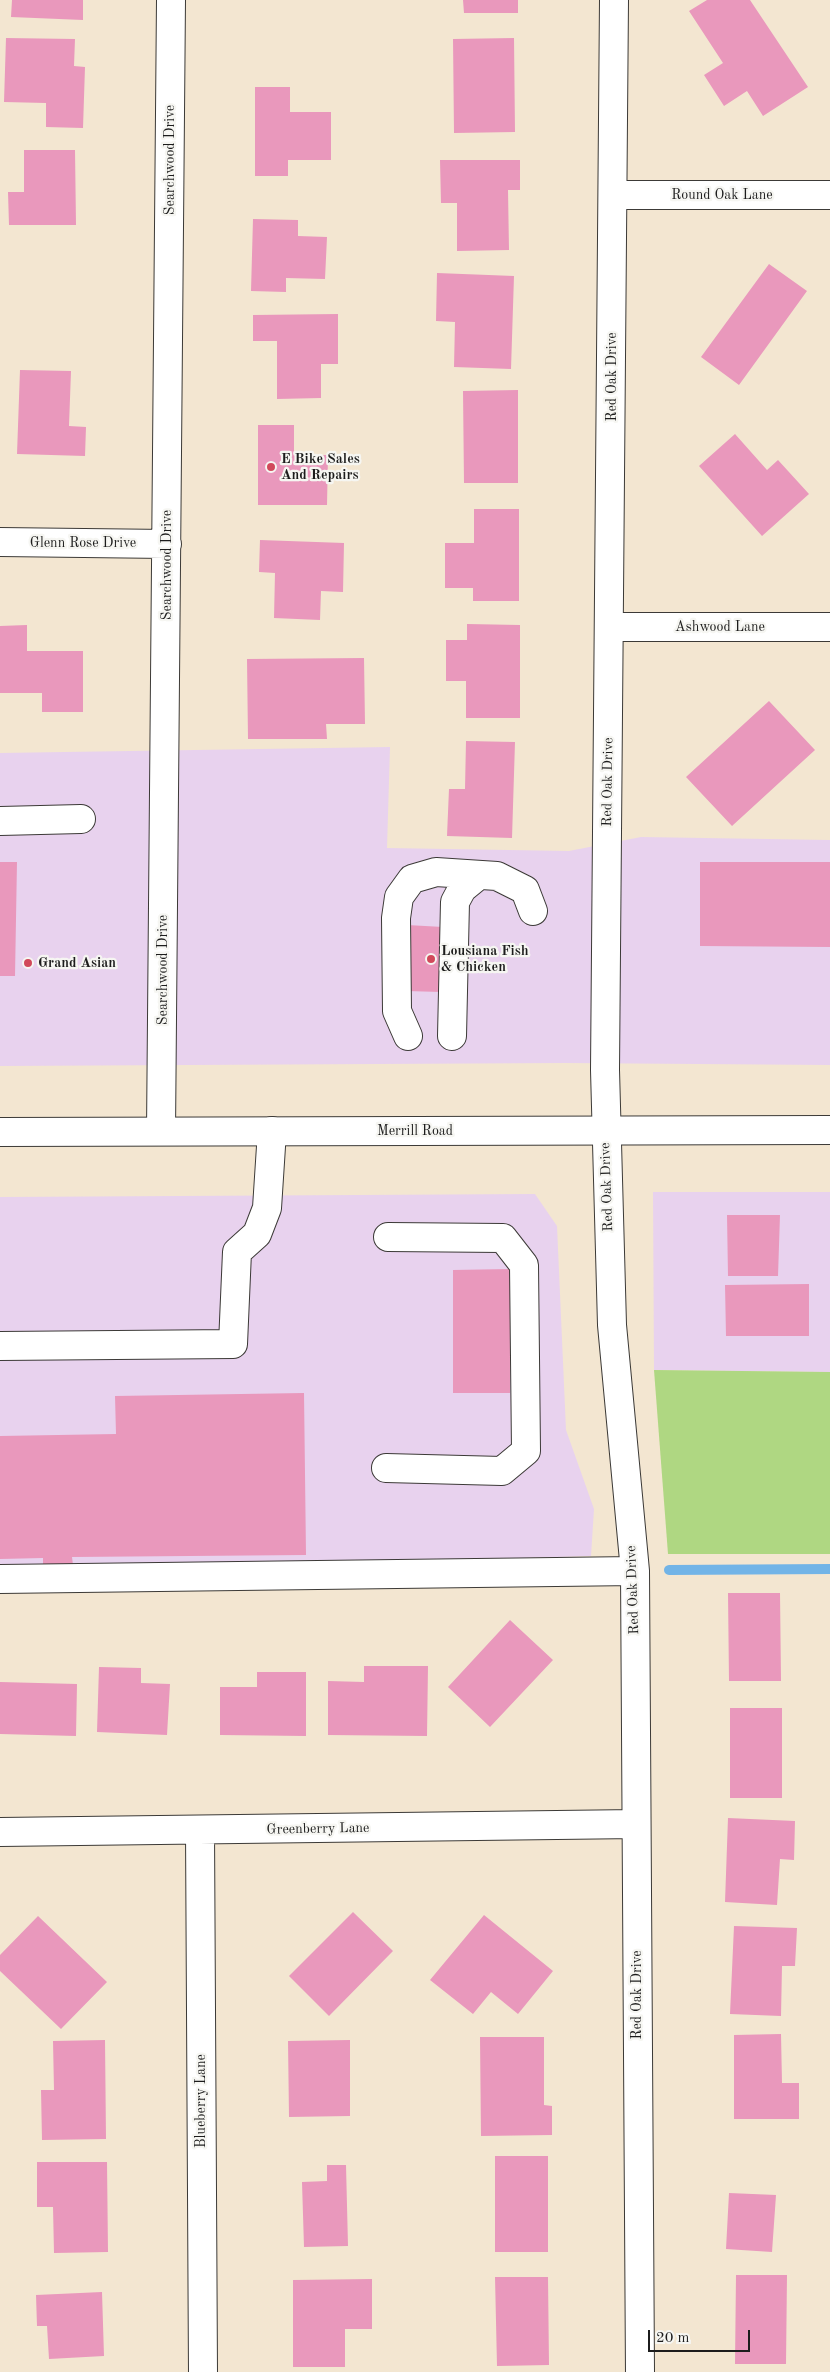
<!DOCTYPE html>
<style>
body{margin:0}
#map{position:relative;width:830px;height:2372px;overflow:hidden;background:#f3e6d1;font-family:"Old Standard TT",serif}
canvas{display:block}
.scale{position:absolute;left:648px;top:2330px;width:102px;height:22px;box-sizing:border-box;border:2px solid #1c1c1c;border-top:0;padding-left:6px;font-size:15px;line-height:18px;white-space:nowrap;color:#1c1c1c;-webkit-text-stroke:4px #f6f6f2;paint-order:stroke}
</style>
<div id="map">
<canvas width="830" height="2372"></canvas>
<div class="scale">20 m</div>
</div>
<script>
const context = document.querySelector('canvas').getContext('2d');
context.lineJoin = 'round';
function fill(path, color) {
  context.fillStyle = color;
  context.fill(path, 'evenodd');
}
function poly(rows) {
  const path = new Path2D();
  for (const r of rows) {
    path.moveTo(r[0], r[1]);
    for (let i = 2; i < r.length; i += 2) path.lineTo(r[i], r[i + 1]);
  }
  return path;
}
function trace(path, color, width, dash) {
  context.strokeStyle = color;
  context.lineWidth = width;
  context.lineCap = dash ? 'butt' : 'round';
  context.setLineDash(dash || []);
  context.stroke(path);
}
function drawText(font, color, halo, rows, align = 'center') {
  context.font = font + ' "Old Standard TT",serif';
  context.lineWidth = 4.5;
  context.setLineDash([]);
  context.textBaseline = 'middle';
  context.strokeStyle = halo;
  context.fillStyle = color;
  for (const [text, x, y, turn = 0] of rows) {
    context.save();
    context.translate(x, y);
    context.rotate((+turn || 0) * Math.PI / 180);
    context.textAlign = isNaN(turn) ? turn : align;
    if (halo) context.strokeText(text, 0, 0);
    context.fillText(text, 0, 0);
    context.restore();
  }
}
const built = poly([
 [390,747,387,848,569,851,641,837,830,840,830,1065,565,1063,0,1066,0,753],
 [653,1192,830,1192,830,1372,654,1370],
 [535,1194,557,1226,566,1430,594,1509,591,1556,324,1564,0,1566,0,1197]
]);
const green = poly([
 [654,1370,830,1372,830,1554,668,1554]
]);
const stream = poly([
 [669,1570,830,1569]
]);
const building = poly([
 [12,0,83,0,83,20,11,17],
 [463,0,518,0,518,13,464,13],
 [707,0,750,0,808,87,763,116,747,91,724,106,704,75,723,63,689,11],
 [6,38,75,39,74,66,85,67,83,128,46,127,46,103,4,102],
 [514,38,515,132,454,133,453,39],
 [255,87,290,87,290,112,331,112,331,160,288,160,288,176,255,176],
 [24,150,75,150,76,225,9,225,8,192,24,192],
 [440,160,520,160,520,190,508,190,509,250,457,251,457,203,441,203],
 [253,219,298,220,298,236,327,237,325,279,286,278,286,292,251,291],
 [769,264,807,291,739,385,701,357],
 [437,273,514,276,511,369,454,367,455,322,436,321],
 [338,314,338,364,321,364,321,398,277,399,277,341,253,341,253,315],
 [20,370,71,371,69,426,86,427,85,456,17,454],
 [518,390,518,483,464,483,463,391],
 [258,425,294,425,294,455,328,455,327,505,258,505],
 [735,434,767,470,778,460,809,494,762,536,699,466],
 [474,509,519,509,519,601,473,601,473,588,445,588,445,543,474,543],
 [260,540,344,543,343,592,321,591,320,620,274,618,275,573,259,572],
 [467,624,520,625,520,718,466,718,466,681,446,681,446,640,467,640],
 [27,625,27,651,83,651,83,712,42,712,42,693,0,693,0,626],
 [364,658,365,724,326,724,327,739,248,739,247,659],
 [769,701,815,750,732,826,686,777],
 [466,741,515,742,512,838,447,836,449,789,465,789],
 [0,862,17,862,15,976,0,976],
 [700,862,830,862,830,947,700,946],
 [407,925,443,927,441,992,406,991],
 [727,1215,780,1215,778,1276,728,1276],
 [510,1269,510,1393,453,1393,453,1270],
 [809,1284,809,1336,726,1336,725,1285],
 [304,1393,306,1555,72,1557,73,1565,43,1566,43,1558,0,1559,0,1436,116,1434,115,1396],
 [728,1593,780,1593,781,1681,729,1681],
 [510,1620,553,1660,490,1727,448,1687],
 [364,1666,428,1666,427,1736,328,1735,328,1681,364,1682],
 [99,1667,141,1668,141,1683,170,1684,167,1735,97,1732],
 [257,1672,306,1672,306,1736,220,1735,220,1687,257,1687],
 [0,1682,77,1684,76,1736,0,1734],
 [730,1708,782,1708,782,1798,730,1798],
 [728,1818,795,1821,794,1860,780,1859,777,1905,725,1902],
 [353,1912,393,1951,329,2016,289,1976],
 [484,1915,553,1971,518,2014,491,1992,473,2014,430,1980],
 [38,1916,107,1982,61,2029,0,1971,0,1955],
 [734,1926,797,1928,795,1966,782,1966,781,2016,730,2014],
 [781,2034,782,2083,799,2083,799,2119,734,2119,734,2035],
 [480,2037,544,2037,544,2105,552,2106,552,2135,481,2136],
 [105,2040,106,2139,42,2140,41,2090,54,2090,53,2041],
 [350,2040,350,2116,289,2117,288,2041],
 [495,2156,548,2156,548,2252,495,2252],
 [37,2162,107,2162,108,2252,54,2253,53,2207,37,2207],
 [327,2165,346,2165,348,2246,304,2247,302,2182,327,2181],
 [729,2193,776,2195,772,2252,726,2249],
 [736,2275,787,2275,786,2364,735,2364],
 [495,2277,548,2277,549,2365,497,2366],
 [372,2279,372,2329,345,2329,345,2367,293,2367,293,2280],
 [102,2292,104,2356,49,2359,47,2326,37,2326,36,2295]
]);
const minor = poly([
 [614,0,605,1070,612,1325,635,1571,640,2372],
 [613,195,830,195],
 [0,542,167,544],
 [610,627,830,627],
 [0,821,81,819],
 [408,1036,397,1011,396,918,399,897,412,879,436,872,497,876,525,890,533,911],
 [452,1036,455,902,462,889,479,875],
 [161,1131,171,0],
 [0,1346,233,1344,237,1252,257,1234,267,1208,272,1131],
 [386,1468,502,1471,526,1451,524,1265,503,1238,388,1237],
 [0,1579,635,1571],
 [200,1830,203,2372],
 [0,1832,636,1824]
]);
const major = poly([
 [0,1132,830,1130]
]);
const markers = [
 [271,467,5,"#d1495b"],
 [431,959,5,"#d1495b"],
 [28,963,5,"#d1495b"]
];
const streetNames = [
 ["Searchwood Drive",170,160,-90],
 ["Round Oak Lane",722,195],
 ["Red Oak Drive",612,377,-90],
 ["Glenn Rose Drive",83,543],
 ["Searchwood Drive",167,565,-90],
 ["Ashwood Lane",720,627],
 ["Red Oak Drive",608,782,-89],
 ["Searchwood Drive",163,970,-90],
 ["Merrill Road",415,1131],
 ["Red Oak Drive",607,1187,-92],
 ["Red Oak Drive",633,1590,-92],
 ["Greenberry Lane",318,1829,-1],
 ["Red Oak Drive",637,1995,-90],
 ["Blueberry Lane",201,2101,-90]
];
const poiNames = [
 ["E Bike Sales",281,459],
 ["And Repairs",281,475],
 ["Lousiana Fish",441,951],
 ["& Chicken",441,967],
 ["Grand Asian",38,963]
];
fill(built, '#e8d2ee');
fill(green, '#afd782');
trace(stream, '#72b4e7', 10);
fill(building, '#e998bc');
trace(minor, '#3c3a37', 30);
trace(major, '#3c3a37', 30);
trace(minor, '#fff', 28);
trace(major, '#fff', 28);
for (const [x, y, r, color] of markers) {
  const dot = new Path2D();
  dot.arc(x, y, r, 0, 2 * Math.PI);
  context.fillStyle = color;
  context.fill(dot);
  trace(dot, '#f6f6f2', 2);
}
drawText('14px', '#1c1c1c', '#f6f6f2', streetNames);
drawText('bold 14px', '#1c1c1c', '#f6f6f2', poiNames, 'left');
</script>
